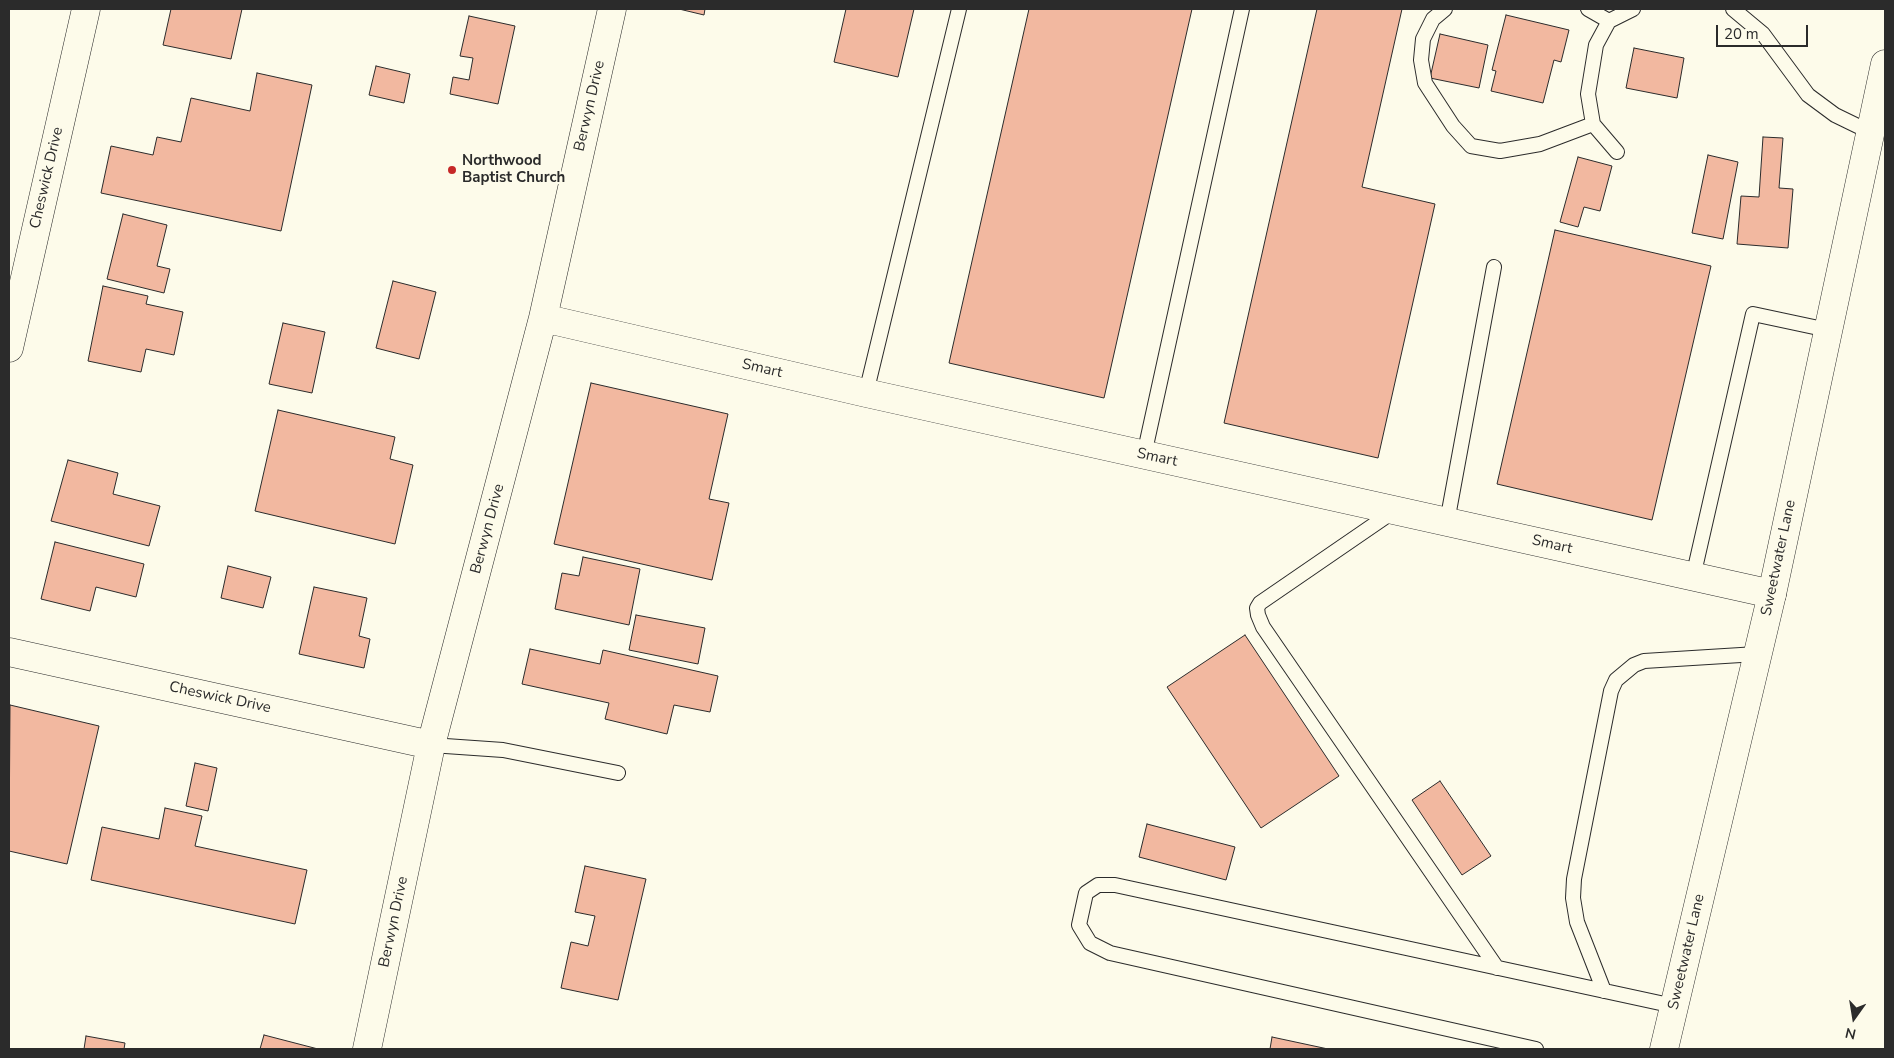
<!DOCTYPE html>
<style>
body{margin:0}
#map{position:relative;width:1894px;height:1058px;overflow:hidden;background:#fdfbea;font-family:"Nunito Sans",sans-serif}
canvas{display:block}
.frame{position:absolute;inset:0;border:10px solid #2b2b2b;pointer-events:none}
.north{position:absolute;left:1829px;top:993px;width:50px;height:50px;-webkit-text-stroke:4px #fdfbea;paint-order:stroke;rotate:193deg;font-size:14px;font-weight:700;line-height:20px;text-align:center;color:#2b2b2b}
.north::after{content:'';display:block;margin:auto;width:18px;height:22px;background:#2b2b2b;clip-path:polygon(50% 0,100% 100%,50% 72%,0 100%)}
.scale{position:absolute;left:1716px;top:25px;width:92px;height:22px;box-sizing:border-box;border:2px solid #2b2b2b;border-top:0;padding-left:6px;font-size:15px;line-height:18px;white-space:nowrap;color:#2b2b2b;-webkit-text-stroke:4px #fdfbea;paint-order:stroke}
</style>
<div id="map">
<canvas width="1894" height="1058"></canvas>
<div class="frame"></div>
<div class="north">N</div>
<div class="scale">20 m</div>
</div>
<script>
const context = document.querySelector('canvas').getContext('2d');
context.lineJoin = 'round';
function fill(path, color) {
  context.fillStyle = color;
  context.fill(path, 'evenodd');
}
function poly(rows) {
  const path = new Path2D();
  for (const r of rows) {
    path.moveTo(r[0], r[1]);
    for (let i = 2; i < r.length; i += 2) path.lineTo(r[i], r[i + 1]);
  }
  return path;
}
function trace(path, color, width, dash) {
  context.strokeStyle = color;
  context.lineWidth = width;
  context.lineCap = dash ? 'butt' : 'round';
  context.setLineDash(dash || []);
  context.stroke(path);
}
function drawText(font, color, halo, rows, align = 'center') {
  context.font = font + ' "Nunito Sans",sans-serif';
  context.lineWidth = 4;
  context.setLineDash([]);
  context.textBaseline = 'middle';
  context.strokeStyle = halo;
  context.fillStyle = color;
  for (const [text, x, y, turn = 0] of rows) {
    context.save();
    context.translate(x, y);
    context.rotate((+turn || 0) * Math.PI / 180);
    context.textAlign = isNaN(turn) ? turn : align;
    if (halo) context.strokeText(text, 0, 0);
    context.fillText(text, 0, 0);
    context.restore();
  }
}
const building = poly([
 [171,9,242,9,231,59,163,45,171,9],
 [679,9,705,9,704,15,679,9],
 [846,9,914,9,898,77,834,62,846,9],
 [1029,9,1192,9,1104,398,949,363,1029,9],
 [1317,9,1402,9,1362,187,1435,204,1378,458,1224,423,1317,9],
 [1506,15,1569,30,1561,62,1554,60,1543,103,1491,91,1496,71,1492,70,1506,15],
 [469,16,515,26,498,104,450,94,453,77,469,80,473,58,460,56,469,16],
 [1440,34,1488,45,1479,88,1430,78,1440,34],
 [1634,48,1684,58,1677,98,1626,88,1634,48],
 [376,66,410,74,404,103,369,95,376,66],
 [257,73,312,85,281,231,101,193,111,146,153,155,157,137,181,142,191,98,250,111,257,73],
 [1763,137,1783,138,1779,188,1793,189,1788,248,1737,244,1741,196,1759,197,1763,137],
 [1708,155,1738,162,1723,239,1692,233,1708,155],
 [1578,157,1612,166,1600,211,1584,207,1578,227,1560,222,1578,157],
 [123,214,167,225,157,266,170,269,164,293,107,279,123,214],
 [1555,230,1711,266,1652,520,1497,484,1555,230],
 [393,281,436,292,419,359,376,348,393,281],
 [103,286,148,296,146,304,183,312,174,355,146,349,141,372,88,361,103,286],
 [283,323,325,332,312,393,269,384,283,323],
 [591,383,728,414,709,499,729,503,712,580,554,544,591,383],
 [278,410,395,437,390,459,413,465,395,544,255,511,278,410],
 [68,460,118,473,113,494,160,506,149,546,51,521,68,460],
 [55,542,144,564,136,597,96,587,90,611,41,599,55,542],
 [583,557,640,569,629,625,555,609,562,573,579,576,583,557],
 [228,566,271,577,263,608,221,598,228,566],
 [314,587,367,598,359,636,370,639,364,668,299,654,314,587],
 [636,615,705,628,698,664,629,650,636,615],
 [1245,635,1339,776,1261,828,1167,687,1245,635],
 [530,649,600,664,603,650,718,676,710,712,674,705,667,734,605,719,609,703,522,684,530,649],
 [10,705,99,726,67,864,9,851,10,705],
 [195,763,217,768,208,811,186,806,195,763],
 [1440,781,1491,856,1462,875,1412,800,1440,781],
 [165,808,202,816,195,846,307,870,295,924,91,880,102,827,159,839,165,808],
 [1147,824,1235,847,1226,880,1139,857,1147,824],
 [585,866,646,879,618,1000,561,988,571,942,588,946,595,916,575,912,585,866],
 [264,1035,318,1049,260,1049,264,1035],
 [86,1036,125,1043,124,1049,84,1049,86,1036],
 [1272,1037,1328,1049,1270,1049,1272,1037]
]);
const service = poly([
 [1445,9,1433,19,1423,39,1421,60,1425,83,1453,126,1471,146,1500,151,1540,144,1593,124],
 [1588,9,1609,21],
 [1733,9,1763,34,1808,95,1835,115,1870,132],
 [1617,152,1593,124,1588,94,1596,45,1609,21,1633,9],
 [866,393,959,9],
 [1144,455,1242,9],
 [1394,511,1260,603,1257,608,1258,615,1263,627,1497,968],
 [1447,522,1494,267],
 [1693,577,1753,314,1828,330],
 [431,745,503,750,618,773],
 [1604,991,1577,922,1573,898,1574,879,1611,691,1616,680,1634,665,1644,661,1757,654],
 [1536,1049,1110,953,1090,943,1079,925,1086,893,1098,885,1115,885,1674,1006]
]);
const minor = poly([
 [543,318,866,393,1772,594],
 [9,348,86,9],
 [9,652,431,745],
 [367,1049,431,745,543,318,612,9]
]);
const tertiary = poly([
 [1664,1049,1772,594,1885,64]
]);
const markers = [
 [452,170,5,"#c62828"]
];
const streetNames = [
 ["Berwyn Drive",590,106,-77],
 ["Cheswick Drive",47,178,-77],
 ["Smart",762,369,13],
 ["Smart",1157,458,12],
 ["Berwyn Drive",488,529,-75],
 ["Smart",1552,545,13],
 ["Sweetwater Lane",1779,558,-78],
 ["Cheswick Drive",220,698,12],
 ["Berwyn Drive",394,922,-78],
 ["Sweetwater Lane",1687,952,-77]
];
const poiNames = [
 ["Northwood",462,161],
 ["Baptist Church",462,178]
];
fill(building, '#f2b8a0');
trace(building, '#2b2b2b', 1);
trace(service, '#2b2b2b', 16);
trace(minor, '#2b2b2b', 29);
trace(tertiary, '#2b2b2b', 29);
trace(service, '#fdfbea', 14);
trace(minor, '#fdfbea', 28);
trace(tertiary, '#fdfbea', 28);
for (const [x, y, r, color] of markers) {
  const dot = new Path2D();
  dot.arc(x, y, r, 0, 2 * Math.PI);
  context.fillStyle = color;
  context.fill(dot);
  trace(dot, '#fdfbea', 2);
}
drawText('15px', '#2b2b2b', '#fdfbea', streetNames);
drawText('bold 15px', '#2b2b2b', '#fdfbea', poiNames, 'left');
</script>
